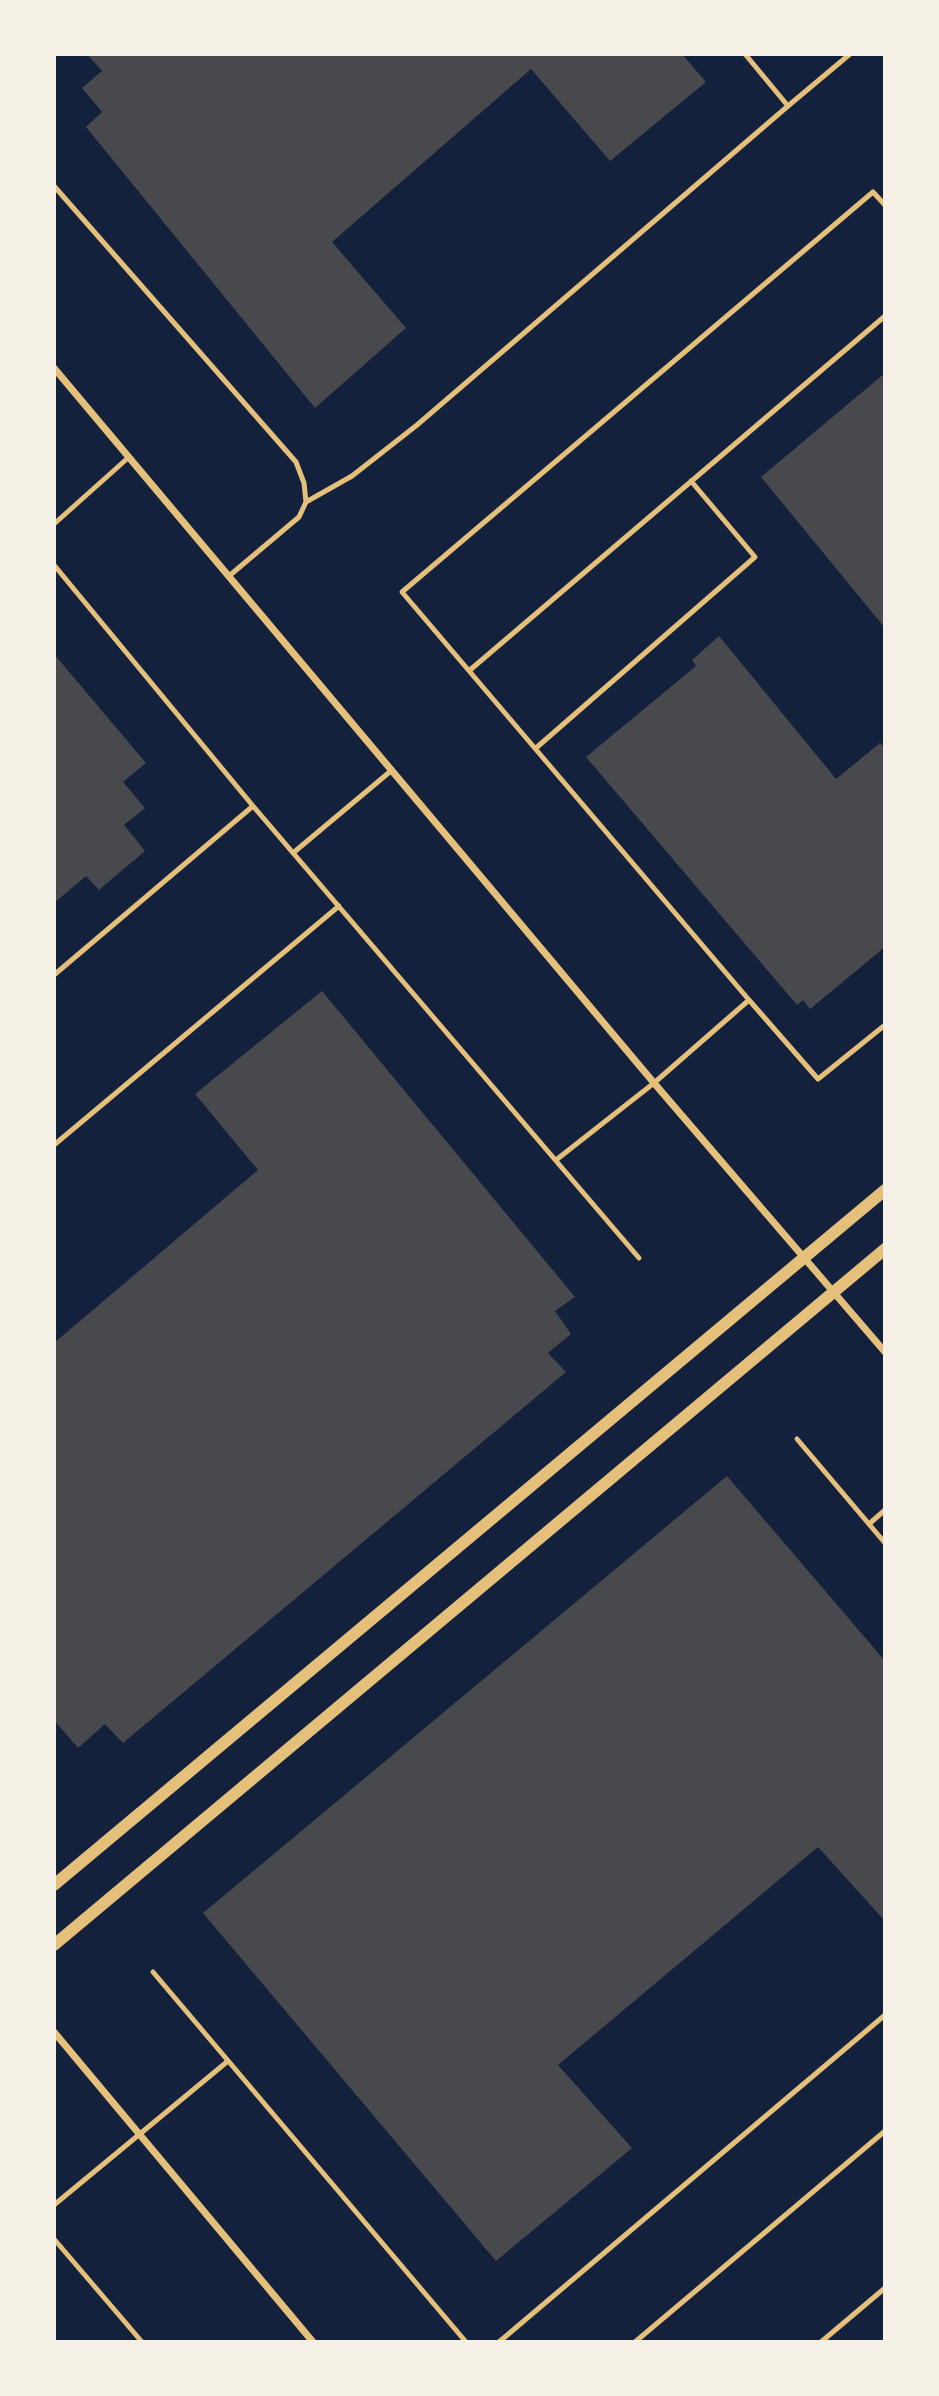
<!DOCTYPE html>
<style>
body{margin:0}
#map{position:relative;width:939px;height:2396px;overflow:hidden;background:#14213d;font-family:Cabin,sans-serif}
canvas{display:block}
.frame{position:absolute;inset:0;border:56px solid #f6f1e7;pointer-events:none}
</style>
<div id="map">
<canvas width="939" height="2396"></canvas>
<div class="frame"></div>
</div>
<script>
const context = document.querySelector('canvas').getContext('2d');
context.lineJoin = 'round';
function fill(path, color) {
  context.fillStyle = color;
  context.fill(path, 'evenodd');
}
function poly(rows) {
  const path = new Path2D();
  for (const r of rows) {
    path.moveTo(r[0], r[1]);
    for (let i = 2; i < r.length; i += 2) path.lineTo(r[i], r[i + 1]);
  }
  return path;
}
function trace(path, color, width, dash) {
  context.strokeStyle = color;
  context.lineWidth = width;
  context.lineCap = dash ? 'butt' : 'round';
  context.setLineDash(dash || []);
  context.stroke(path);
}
const building = poly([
 [87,54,682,54,706,82,610,161,531,69,332,242,406,328,315,408,86,127,102,112,82,88,102,71],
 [885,373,885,628,761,477],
 [719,636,836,779,880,743,885,749,885,947,810,1009,803,1000,797,1005,586,757,696,666,692,660],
 [54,654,146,763,123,782,145,808,124,825,145,851,99,890,86,876,54,903],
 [322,991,575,1297,555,1311,571,1334,548,1353,566,1372,123,1743,105,1724,78,1748,54,1720,54,1343,258,1170,195,1094],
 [727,1476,885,1661,885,1921,818,1847,558,2065,632,2148,496,2261,203,1913]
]);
const service = poly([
 [745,54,788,106,850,54],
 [54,186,296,462,304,483,306,502,299,517,229,576],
 [306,502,352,476,417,425,788,106],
 [54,524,129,457],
 [54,565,253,806,639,1258],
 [470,670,885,316],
 [536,748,755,557,691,481],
 [293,853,392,770],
 [54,975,253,806],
 [749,1000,402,592,873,192,885,205],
 [54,1145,339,906],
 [556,1160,654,1083,749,1000,818,1079,885,1025],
 [797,1439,885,1543],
 [869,1524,885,1510],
 [153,1972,466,2342],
 [54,2205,228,2061],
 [54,2239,142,2342],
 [499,2342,885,2015],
 [635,2342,885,2131],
 [821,2342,885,2288]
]);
const minor = poly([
 [54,368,654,1083,885,1352],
 [54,2032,313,2342]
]);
const tertiary = poly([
 [54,1885,885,1190],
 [54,1945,885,1249]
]);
fill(building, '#48494c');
trace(service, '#e5c07b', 5);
trace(minor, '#e5c07b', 7);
trace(tertiary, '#e5c07b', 12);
</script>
